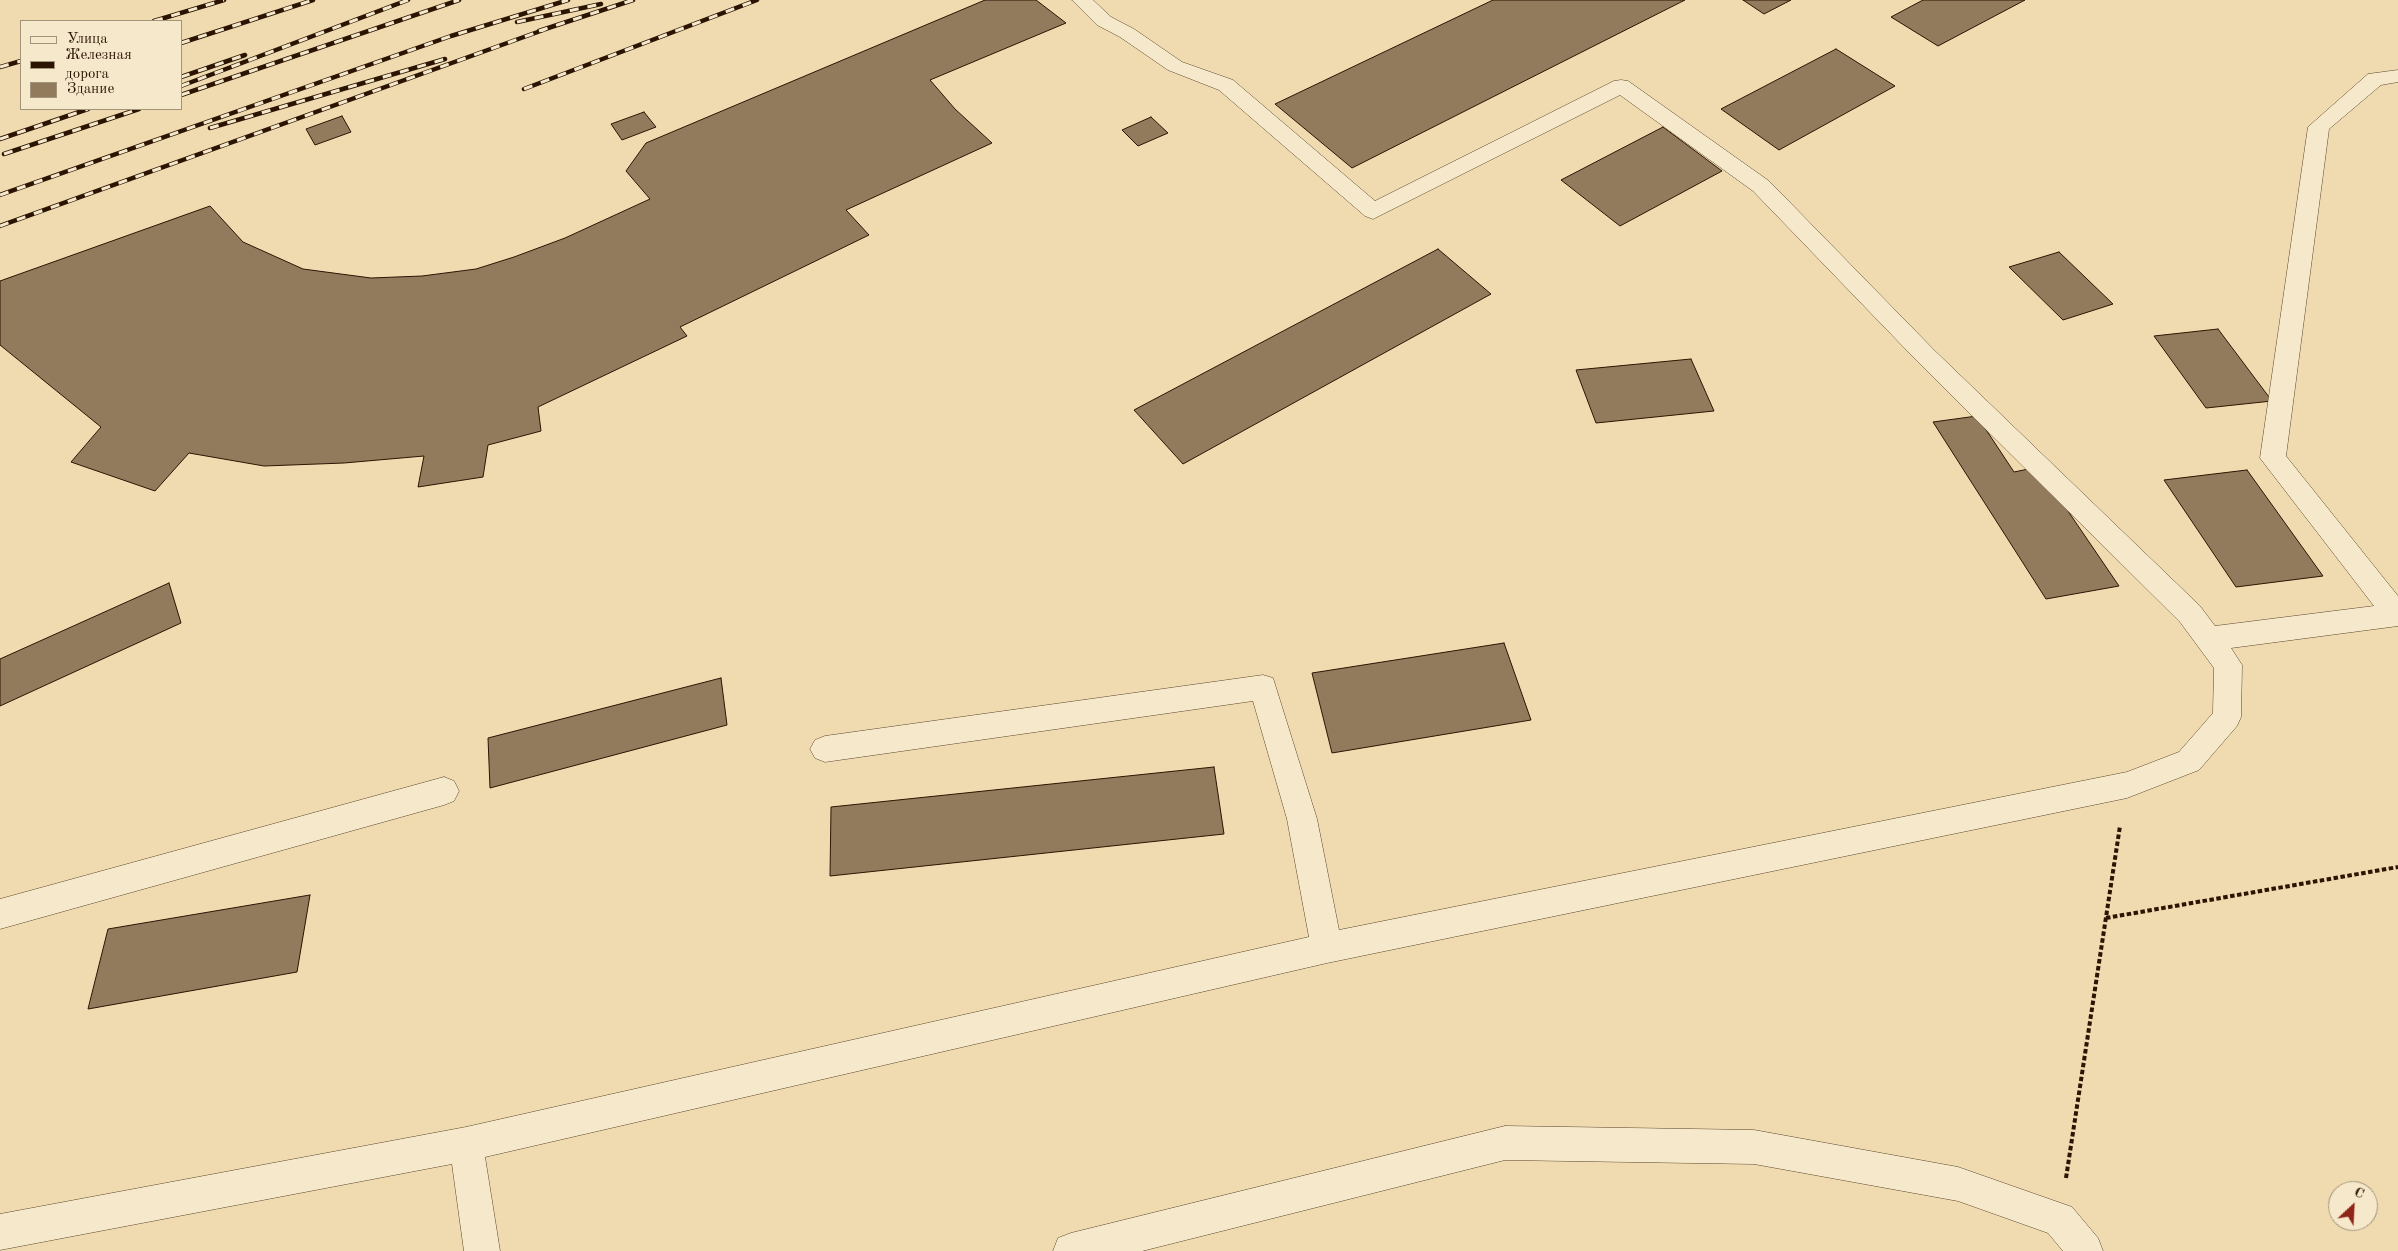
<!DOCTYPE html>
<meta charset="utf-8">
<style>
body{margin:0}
#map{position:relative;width:2398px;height:1251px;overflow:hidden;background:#efdbaf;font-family:"Old Standard TT",serif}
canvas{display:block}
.legend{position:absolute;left:20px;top:20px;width:162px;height:90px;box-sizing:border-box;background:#f5e8cb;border:1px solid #a4937b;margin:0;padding:6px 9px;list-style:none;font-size:15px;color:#2b1402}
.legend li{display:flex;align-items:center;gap:10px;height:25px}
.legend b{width:25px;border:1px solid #a4937b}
.north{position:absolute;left:2328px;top:1181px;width:50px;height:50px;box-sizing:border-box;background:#f5e8cb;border:1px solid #a4937b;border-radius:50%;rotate:25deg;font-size:14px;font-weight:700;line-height:20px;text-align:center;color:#2b1402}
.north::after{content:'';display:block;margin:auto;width:18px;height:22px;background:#8f2418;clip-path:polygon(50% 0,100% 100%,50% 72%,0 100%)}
</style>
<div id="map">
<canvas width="2398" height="1251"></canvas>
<ul class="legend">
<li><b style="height:6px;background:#f5e8cb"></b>Улица</li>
<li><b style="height:6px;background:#2b1402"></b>Железная дорога</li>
<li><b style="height:14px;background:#917b5c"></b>Здание</li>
</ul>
<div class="north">С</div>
</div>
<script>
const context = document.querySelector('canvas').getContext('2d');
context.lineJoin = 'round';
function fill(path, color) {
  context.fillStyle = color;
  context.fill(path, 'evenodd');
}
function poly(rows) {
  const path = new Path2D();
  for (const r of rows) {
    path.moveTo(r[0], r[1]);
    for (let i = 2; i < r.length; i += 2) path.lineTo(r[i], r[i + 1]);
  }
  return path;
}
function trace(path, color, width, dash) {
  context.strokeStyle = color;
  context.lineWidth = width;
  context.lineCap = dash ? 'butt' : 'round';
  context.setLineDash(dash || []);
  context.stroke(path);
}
const building = poly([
 [985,0,1036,0,1066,23,930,80,955,109,992,143,846,210,869,235,680,327,687,336,538,407,541,431,488,445,483,477,418,487,424,456,344,463,264,466,189,453,155,491,71,462,101,427,0,345,0,281,210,206,243,242,303,269,371,278,422,276,476,269,514,257,565,238,650,199,626,171,646,143,985,0],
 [1493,0,1685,0,1352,168,1275,104,1493,0],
 [1743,0,1791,0,1764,14,1743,0],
 [1923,0,2025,0,1938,46,1891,17,1923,0],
 [1836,49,1895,86,1779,150,1721,109,1836,49],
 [644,112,656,127,622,140,611,124,644,112],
 [342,116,351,132,315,145,306,129,342,116],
 [1151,117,1168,133,1138,146,1122,130,1151,117],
 [1663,127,1722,171,1620,226,1561,180,1663,127],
 [1438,249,1491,294,1183,464,1134,410,1438,249],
 [2059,252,2113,304,2063,320,2009,267,2059,252],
 [2218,329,2272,401,2206,408,2154,336,2218,329],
 [1691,359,1714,411,1596,423,1576,370,1691,359],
 [1977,416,2014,472,2038,467,2119,586,2046,599,1933,422,1977,416],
 [2247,470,2323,576,2236,587,2164,480,2247,470],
 [169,583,181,623,0,706,0,659,169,583],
 [1504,643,1531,720,1332,753,1312,673,1504,643],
 [721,678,727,725,490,788,488,738,721,678],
 [1214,767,1224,834,830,876,831,807,1214,767],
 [310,895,297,972,88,1009,108,929,310,895]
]);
const path = poly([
 [2106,918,2398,867],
 [2066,1178,2120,826]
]);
const minor = poly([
 [1072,0,1093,0,1111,17,1134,29,1182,62,1233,80,1375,201,1614,81,1621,80,1628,81,1769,181,1934,350,2200,606,2215,626,2374,606,2260,458,2308,127,2368,74,2398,70,2398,82,2381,85,2329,129,2286,456,2398,596,2398,626,2231,648,2242,665,2241,717,2237,726,2199,770,2127,798,1327,963,485,1157,500,1251,464,1251,452,1164,0,1250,0,1214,466,1127,1309,937,1287,819,1253,701,825,762,815,758,810,749,815,740,825,736,1263,675,1273,678,1317,819,1339,930,2127,772,2179,752,2213,713,2214,668,2180,622,1918,362,1753,191,1620,95,1373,219,1365,216,1219,90,1168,70,1120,37,1097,25,1072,0],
 [444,777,454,781,459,791,454,801,444,805,0,929,0,899,444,777],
 [1505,1126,1754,1130,1958,1167,2072,1207,2098,1238,2103,1251,2063,1251,2048,1233,1958,1201,1754,1164,1505,1160,1142,1251,1053,1251,1058,1238,1071,1233,1505,1126]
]);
const rail = poly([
 [154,21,224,0],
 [517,22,601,4],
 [539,31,633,0],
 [181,43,313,0],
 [0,67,21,61],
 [181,77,245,55],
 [181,86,408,0],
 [524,89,757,0],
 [181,95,459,0],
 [210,128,445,59],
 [0,139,88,109],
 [4,154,139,109],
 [0,195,451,36,568,0],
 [0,226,546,29]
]);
fill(building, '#917b5c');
trace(building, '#2b1402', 1);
trace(minor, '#5c462d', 1);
trace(path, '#2b1402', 4, [4.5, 2.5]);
fill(minor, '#f5e8cb');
trace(rail, '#2b1402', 4.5);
trace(rail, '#f5e8cb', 3, [9]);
</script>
